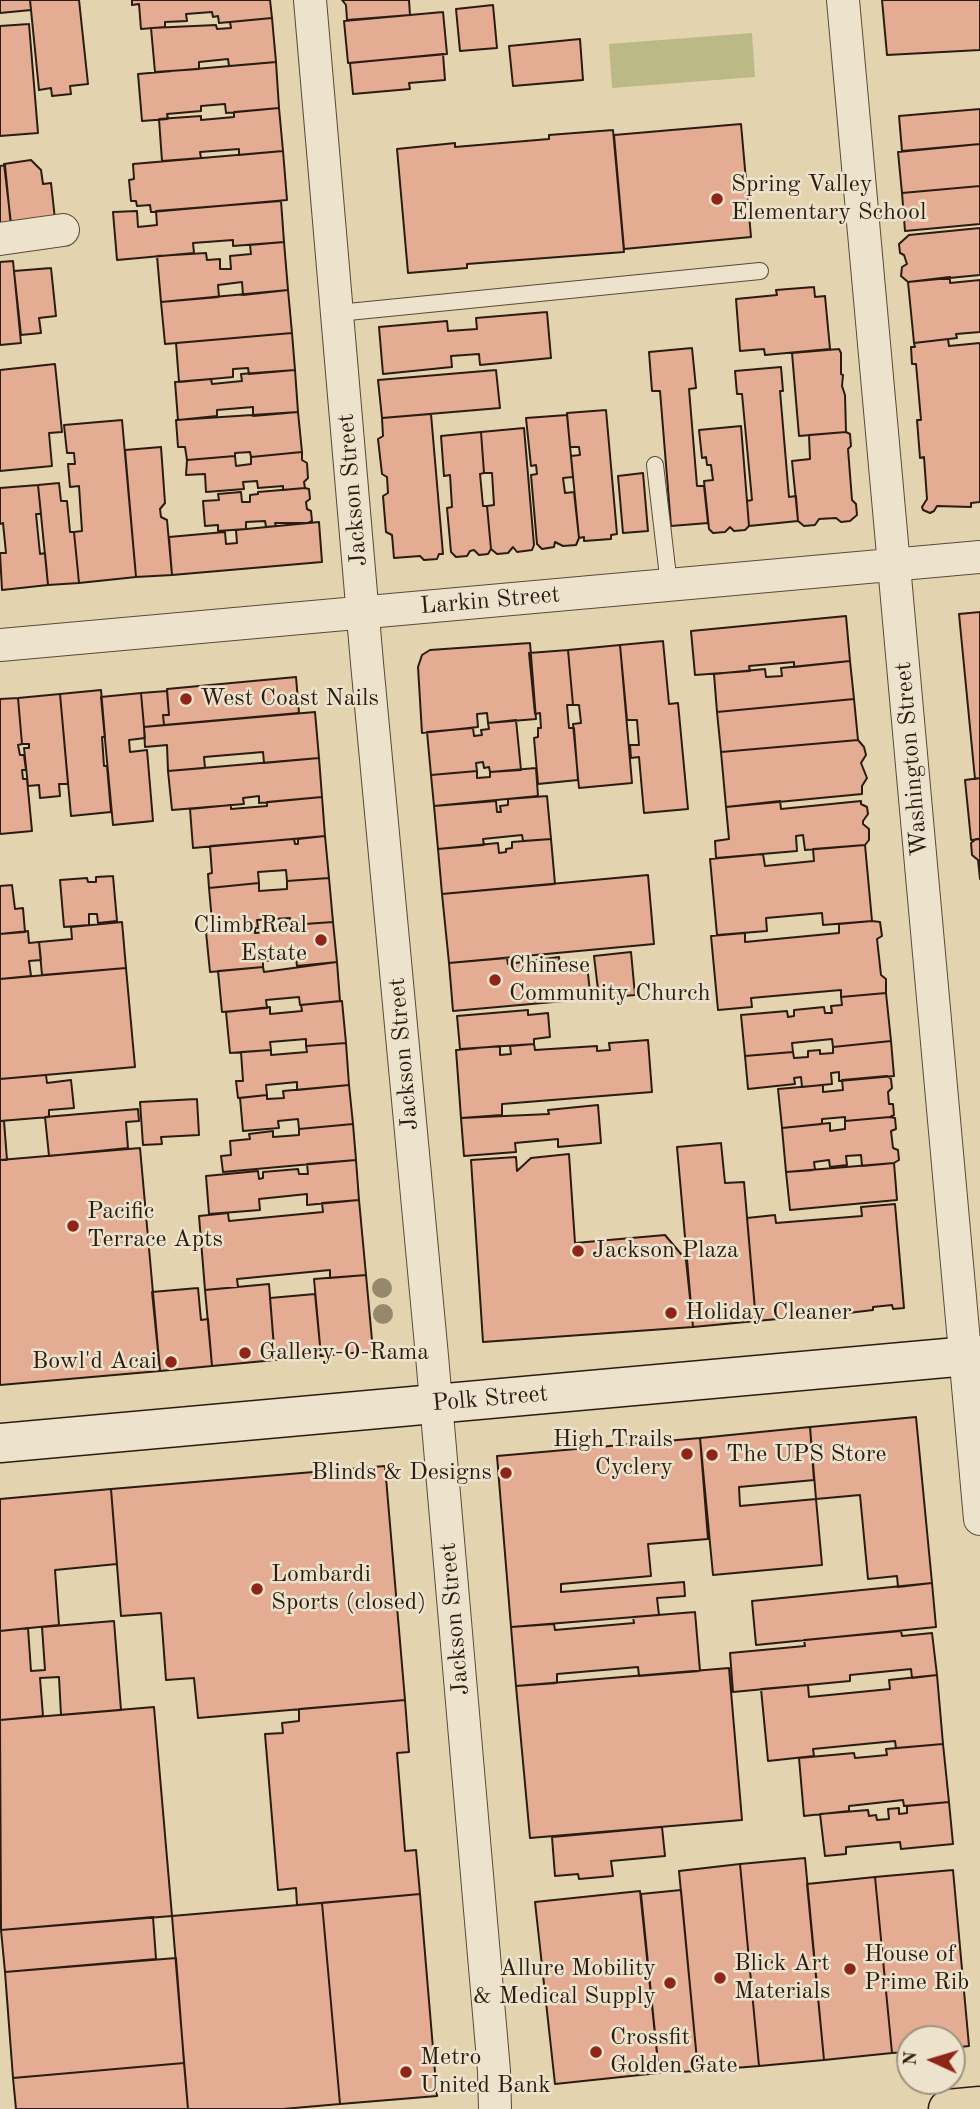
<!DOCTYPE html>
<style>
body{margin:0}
#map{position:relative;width:980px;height:2109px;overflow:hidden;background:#e4d3af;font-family:"Old Standard TT",serif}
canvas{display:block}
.north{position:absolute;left:896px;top:2025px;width:70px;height:70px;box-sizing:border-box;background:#ede2cb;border:2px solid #9f9381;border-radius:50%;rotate:274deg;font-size:19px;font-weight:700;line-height:28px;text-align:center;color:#2b1c11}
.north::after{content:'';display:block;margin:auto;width:24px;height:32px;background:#8f2418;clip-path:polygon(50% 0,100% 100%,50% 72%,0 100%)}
</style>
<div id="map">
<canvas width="980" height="2109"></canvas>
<div class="north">N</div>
</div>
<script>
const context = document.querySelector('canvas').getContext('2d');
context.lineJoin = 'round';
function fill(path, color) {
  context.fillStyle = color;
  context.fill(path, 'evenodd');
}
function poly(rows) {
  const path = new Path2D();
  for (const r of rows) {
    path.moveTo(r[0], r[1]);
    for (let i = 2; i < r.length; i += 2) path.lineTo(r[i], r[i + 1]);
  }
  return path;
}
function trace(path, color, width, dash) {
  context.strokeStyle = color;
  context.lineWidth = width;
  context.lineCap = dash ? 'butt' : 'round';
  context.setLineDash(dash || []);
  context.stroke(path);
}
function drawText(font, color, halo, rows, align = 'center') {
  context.font = font + ' "Old Standard TT",serif';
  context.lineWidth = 5;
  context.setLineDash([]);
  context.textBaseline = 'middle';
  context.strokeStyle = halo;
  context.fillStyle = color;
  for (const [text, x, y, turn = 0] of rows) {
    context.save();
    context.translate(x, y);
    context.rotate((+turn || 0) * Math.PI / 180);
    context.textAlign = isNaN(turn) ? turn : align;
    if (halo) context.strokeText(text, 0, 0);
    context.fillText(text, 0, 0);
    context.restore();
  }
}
const green = poly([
 [752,33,755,77,612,88,609,44]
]);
const building = poly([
 [0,0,30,0,31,10,0,13,0,0],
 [30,0,79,0,88,84,70,86,71,94,52,96,51,88,39,90,30,0],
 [132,0,270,0,272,18,219,23,218,16,213,17,212,12,186,14,187,21,165,22,165,27,141,29,139,4,132,5,132,0],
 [342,0,409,0,410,15,347,20,346,5,342,0],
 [882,0,980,0,980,50,887,55,882,0],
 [493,5,497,48,460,51,456,9,493,5],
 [443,12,447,54,348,63,344,21,443,12],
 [272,18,276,62,229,66,228,59,199,62,199,69,155,72,151,28,216,25,217,29,231,28,230,22,272,18],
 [29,24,38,133,0,136,0,26,29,24],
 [580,39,583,80,513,86,509,46,580,39],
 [443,54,445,80,409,83,410,89,353,94,350,63,443,54],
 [276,62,279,108,226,113,225,104,201,106,201,111,167,114,168,119,142,121,138,74,276,62],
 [279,108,283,151,239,155,239,149,200,152,201,158,162,161,159,119,201,116,201,120,234,117,234,112,279,108],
 [980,109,980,144,902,151,899,116,980,109],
 [741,124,751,237,624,249,614,135,741,124],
 [613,130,624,252,467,264,467,268,408,273,397,149,455,143,455,147,549,139,549,135,613,130],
 [980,144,980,186,902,193,898,152,980,144],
 [283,151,287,200,151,212,150,205,137,206,136,201,131,201,129,180,134,179,133,164,283,151],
 [31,160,41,170,43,184,51,183,55,219,11,223,4,164,31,160],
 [5,165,11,227,0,228,0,166,5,165],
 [980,186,980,224,905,231,902,193,980,186],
 [281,201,284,242,233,246,233,240,193,243,194,253,117,260,113,212,137,211,138,227,157,225,156,211,281,201],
 [980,228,980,275,908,282,901,276,902,267,907,264,904,255,900,253,899,244,909,235,980,228],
 [284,242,288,290,243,295,242,282,218,285,219,297,161,302,157,256,206,253,207,260,220,259,220,269,231,269,230,256,251,254,250,245,284,242],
 [13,261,21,343,0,345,0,262,13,261],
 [51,268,56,316,39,318,41,333,21,335,14,271,51,268],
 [950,277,950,283,980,280,980,332,956,334,957,338,914,343,908,282,950,277],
 [814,287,815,297,825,296,830,349,765,355,764,349,740,351,736,299,777,295,776,290,814,287],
 [288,290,292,333,165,344,161,302,288,290],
 [547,312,551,358,480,365,479,354,451,356,452,367,383,374,379,327,447,321,448,331,477,329,476,318,547,312],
 [292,333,295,370,249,374,248,368,233,369,233,377,179,382,176,343,292,333],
 [948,339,949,346,980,343,980,502,971,503,971,507,937,506,934,511,930,513,923,510,922,507,927,499,924,457,920,458,917,420,921,420,916,364,912,364,911,347,915,347,914,343,948,339],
 [692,348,696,388,689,389,697,486,704,486,708,523,671,526,660,391,652,391,649,352,692,348],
 [839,349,841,353,841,374,843,375,842,386,845,395,846,432,799,436,792,353,839,349],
 [55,364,62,432,49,433,52,466,0,471,0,370,55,364],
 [781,367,783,391,780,391,789,497,796,496,798,521,749,526,747,501,752,500,742,394,737,394,735,371,781,367],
 [295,370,298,412,253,416,253,407,217,410,217,416,178,420,175,382,211,379,212,384,242,381,241,374,295,370],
 [496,370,500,408,382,418,378,380,496,370],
 [606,410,617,534,611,535,611,539,584,541,584,537,579,538,571,456,580,455,579,447,570,447,567,413,606,410],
 [298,412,302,452,251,457,250,452,235,453,235,456,187,460,185,447,178,447,176,420,298,412],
 [431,414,443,554,439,554,437,559,424,560,420,556,394,558,392,535,386,532,383,496,388,493,387,477,382,474,378,439,383,436,382,418,431,414],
 [567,415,573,477,563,478,565,493,574,492,579,538,576,545,563,546,555,542,554,547,542,549,537,544,531,475,537,474,536,465,531,466,526,418,567,415],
 [122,420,136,577,79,583,74,532,82,531,79,486,70,487,68,464,75,464,74,453,67,453,64,425,122,420],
 [741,426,749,526,745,530,734,531,730,527,725,532,713,533,709,529,704,481,713,480,711,465,707,465,706,457,702,458,699,430,741,426],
 [524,428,534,545,532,550,517,552,513,547,508,553,497,554,491,549,487,506,494,505,492,473,484,473,481,432,524,428],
 [481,432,484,473,480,474,483,506,487,506,491,549,488,554,479,555,474,550,470,551,467,556,456,557,451,552,447,508,452,507,450,475,444,476,441,436,481,432],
 [846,432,850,434,851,446,848,449,852,500,856,504,857,515,850,521,841,522,836,518,819,519,815,525,804,526,798,521,792,461,810,459,809,435,846,432],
 [161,447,165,503,160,509,161,517,167,520,172,575,136,577,125,450,161,447],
 [302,452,302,460,307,463,308,478,304,482,305,488,283,490,283,486,258,488,257,481,243,482,244,489,206,492,205,474,186,475,187,460,235,456,236,466,251,464,251,457,302,452],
 [643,473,648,531,623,533,618,476,643,473],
 [59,483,61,501,67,501,70,532,74,532,79,583,48,585,38,485,59,483],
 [38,485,41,514,36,514,40,554,45,553,48,585,2,590,0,553,6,553,3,523,0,524,0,488,38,485],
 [305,488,309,489,310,499,306,502,307,509,311,511,312,521,308,523,275,523,276,526,266,527,265,521,246,522,246,529,218,531,218,525,205,526,203,501,219,500,218,494,241,492,242,502,250,502,250,495,258,494,258,492,305,488],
 [319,522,322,562,172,575,169,537,225,532,226,544,237,543,236,530,319,522],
 [980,612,980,778,975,779,959,614,980,612],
 [846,616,850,661,794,667,794,662,749,666,750,671,695,675,691,631,846,616],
 [663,641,669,704,678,703,688,809,644,813,639,757,631,758,630,745,639,745,637,720,627,720,620,645,663,641],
 [530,643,536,719,488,723,487,713,477,714,478,727,422,733,418,667,422,655,430,650,530,643],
 [620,645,632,783,579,788,573,724,581,723,579,705,573,705,568,650,620,645],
 [568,650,573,705,567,705,569,728,574,728,578,780,538,784,534,738,538,737,538,728,541,728,540,713,535,714,529,653,568,650],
 [850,661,854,699,717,712,714,674,765,669,766,677,782,676,781,668,850,661],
 [296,677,299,713,164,725,163,715,169,715,167,689,296,677],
 [101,690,105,737,102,737,104,766,107,766,111,812,71,816,60,694,101,690],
 [167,691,169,715,163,715,164,725,144,727,141,693,167,691],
 [141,693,145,738,129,740,130,752,147,750,153,821,113,825,101,697,141,693],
 [60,694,68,784,59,784,60,796,40,798,39,785,28,786,24,748,29,748,29,744,22,744,18,698,60,694],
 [18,698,22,744,18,745,20,755,24,755,26,770,22,770,23,779,27,779,32,831,0,834,0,699,18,698],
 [854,699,858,740,721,752,717,712,854,699],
 [315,712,319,758,264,763,263,752,204,757,205,768,168,771,167,745,145,747,144,727,315,712],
 [516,720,521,770,490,772,489,767,484,768,483,762,476,763,477,771,431,775,427,732,473,728,474,736,482,735,481,730,489,729,488,723,516,720],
 [858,740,864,747,866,755,861,763,867,778,862,786,862,794,726,807,721,752,858,740],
 [319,758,322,797,259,803,259,796,243,798,244,804,172,810,168,771,319,758],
 [536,768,538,796,434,806,431,775,477,771,477,778,490,777,490,772,536,768],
 [980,778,980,839,971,840,965,780,980,778],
 [547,796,551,839,523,841,522,835,483,839,484,845,438,849,434,806,496,801,497,812,501,812,500,806,508,805,508,799,547,796],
 [322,797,325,836,193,848,190,809,231,805,231,809,267,806,267,802,322,797],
 [780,801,781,809,861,801,861,804,867,807,868,814,863,821,863,824,869,829,869,840,865,845,805,850,803,835,796,836,797,851,716,858,715,841,729,839,726,807,780,801],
 [325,836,329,878,287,881,286,870,258,872,259,883,209,888,208,874,212,873,210,846,294,839,295,844,298,844,298,839,325,836],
 [551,839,555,884,442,894,438,849,498,843,499,853,506,852,506,849,512,848,512,842,551,839],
 [976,839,980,839,980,879,978,860,972,855,971,843,976,839],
 [865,845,872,921,823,925,822,913,766,918,767,931,717,935,710,859,763,854,765,866,814,861,813,849,865,845],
 [648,875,654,944,449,963,442,894,648,875],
 [113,876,117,921,98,923,97,914,89,914,89,925,64,927,60,880,87,878,88,882,96,882,96,877,113,876],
 [329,878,333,922,291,925,290,918,257,920,258,928,213,932,209,888,259,883,259,891,287,889,287,881,329,878],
 [12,885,15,909,23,908,25,932,0,934,0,886,12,885],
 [872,921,880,922,882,936,877,939,881,975,886,979,886,993,841,997,841,990,751,998,752,1007,718,1010,711,936,745,933,745,942,839,933,839,924,872,921],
 [122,922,126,968,42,975,39,942,72,939,71,927,122,922],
 [333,922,337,962,297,966,296,958,263,961,263,967,210,972,206,932,255,928,255,933,291,930,291,925,333,922],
 [28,931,29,943,39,942,41,960,29,961,31,976,0,979,0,934,28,931],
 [631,952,635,995,599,998,594,956,631,952],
 [559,957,560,967,587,965,590,992,576,993,576,1000,453,1011,449,963,507,958,508,964,559,957],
 [337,962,340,1001,300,1005,299,997,266,1000,267,1008,222,1012,218,971,263,967,264,972,337,962],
 [126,968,135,1067,0,1079,0,979,126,968],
 [886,993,891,1041,833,1047,832,1039,792,1043,793,1052,745,1056,741,1015,787,1011,788,1017,794,1016,794,1010,824,1007,825,1013,832,1013,831,1006,842,1005,841,997,886,993],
 [342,1001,346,1043,306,1046,306,1039,270,1042,271,1050,230,1053,226,1012,270,1007,270,1014,302,1011,301,1005,342,1001],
 [528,1010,528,1015,548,1013,550,1037,534,1039,534,1044,460,1049,457,1016,528,1010],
 [648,1040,652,1092,502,1104,502,1115,461,1118,456,1050,500,1046,500,1055,511,1054,510,1046,534,1044,535,1050,597,1046,597,1051,610,1050,609,1043,648,1040],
 [891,1041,894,1076,839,1081,839,1072,831,1073,832,1084,802,1087,801,1077,794,1078,795,1084,748,1089,745,1056,793,1052,794,1058,808,1057,808,1051,820,1050,820,1054,833,1053,833,1047,891,1041],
 [346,1043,349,1085,297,1090,297,1082,266,1085,267,1095,238,1098,236,1081,243,1081,241,1052,271,1050,271,1055,307,1052,306,1046,346,1043],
 [46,1075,47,1083,71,1080,74,1108,49,1110,49,1117,0,1121,0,1079,46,1075],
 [887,1076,891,1079,892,1088,888,1092,889,1104,893,1104,894,1115,890,1117,845,1121,845,1117,822,1119,822,1124,782,1128,778,1089,823,1085,823,1092,843,1090,842,1080,887,1076],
 [349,1085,353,1124,299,1129,298,1119,278,1121,279,1128,243,1131,240,1098,267,1095,267,1099,284,1098,283,1091,349,1085],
 [197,1099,199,1135,161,1137,162,1144,143,1145,140,1102,197,1099],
 [598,1105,601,1143,558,1147,558,1139,515,1143,516,1152,464,1156,461,1118,549,1114,548,1110,598,1105],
 [138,1109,139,1121,126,1122,128,1148,49,1156,45,1117,138,1109],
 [890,1117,895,1118,896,1129,891,1131,893,1148,898,1150,899,1160,894,1163,862,1166,861,1155,846,1156,847,1165,830,1167,829,1160,814,1162,815,1170,786,1172,782,1128,830,1123,830,1131,845,1129,845,1121,890,1117],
 [0,1121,4,1121,7,1160,0,1160,0,1121],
 [353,1124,356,1160,223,1172,221,1156,231,1155,230,1141,250,1139,249,1134,273,1131,273,1137,299,1135,299,1129,353,1124],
 [721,1143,725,1183,744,1182,756,1321,693,1327,677,1147,721,1143],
 [140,1148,160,1371,0,1385,0,1160,140,1148],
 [569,1154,575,1243,665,1235,686,1260,693,1327,483,1342,471,1160,516,1157,517,1171,531,1158,569,1154],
 [356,1160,359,1200,307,1205,307,1194,259,1199,260,1210,209,1214,206,1176,258,1171,259,1179,263,1178,263,1172,298,1169,299,1174,308,1174,307,1164,356,1160],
 [894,1163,897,1200,790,1210,786,1172,894,1163],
 [359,1200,366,1275,330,1278,330,1270,237,1279,238,1287,205,1290,199,1216,228,1213,229,1221,323,1212,322,1203,359,1200],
 [895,1204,904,1308,893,1309,892,1305,873,1307,873,1310,848,1313,848,1308,821,1311,822,1315,756,1321,747,1218,775,1215,776,1223,862,1216,861,1207,895,1204],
 [366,1275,373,1351,321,1356,314,1279,366,1275],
 [269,1284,275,1360,212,1366,205,1290,269,1284],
 [198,1288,201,1320,208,1319,212,1366,160,1371,152,1292,198,1288],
 [315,1294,321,1356,275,1360,270,1298,315,1294],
 [916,1417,932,1583,898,1587,897,1576,868,1579,860,1495,816,1499,810,1427,916,1417],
 [810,1427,814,1480,739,1487,740,1506,816,1499,822,1565,713,1575,700,1438,810,1427],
 [700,1438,708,1539,648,1544,651,1576,561,1584,561,1592,684,1582,685,1596,657,1598,659,1615,511,1627,497,1456,700,1438],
 [385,1466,405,1700,198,1718,194,1678,166,1680,161,1613,121,1616,111,1489,385,1466],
 [111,1489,117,1564,55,1570,59,1625,0,1631,0,1499,111,1489],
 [932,1583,936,1627,756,1645,752,1601,932,1583],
 [695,1612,700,1671,639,1676,638,1667,557,1674,557,1683,516,1686,511,1627,554,1624,555,1630,634,1623,633,1617,695,1612],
 [114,1621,121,1710,61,1715,59,1677,40,1678,43,1716,0,1720,0,1631,28,1628,31,1671,45,1670,42,1627,114,1621],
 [901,1631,902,1636,932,1633,937,1675,912,1678,911,1669,850,1675,850,1681,733,1692,730,1653,805,1646,804,1640,901,1631],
 [729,1668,742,1820,530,1838,516,1686,729,1668],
 [937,1675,943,1744,896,1748,895,1741,813,1749,814,1756,768,1761,761,1689,808,1685,809,1697,890,1689,889,1680,937,1675],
 [405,1700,409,1752,397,1753,405,1851,416,1850,420,1894,297,1905,296,1888,278,1890,265,1734,283,1733,282,1723,299,1721,299,1709,405,1700],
 [154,1707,172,1916,1,1930,0,1720,154,1707],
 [943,1744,949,1802,904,1806,903,1800,849,1806,849,1811,804,1816,799,1758,854,1753,855,1758,887,1755,886,1749,943,1744],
 [949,1802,953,1844,901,1849,900,1842,846,1847,846,1854,825,1856,820,1814,868,1810,869,1816,876,1815,877,1820,889,1819,888,1809,899,1808,899,1814,907,1813,907,1806,949,1802],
 [662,1827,665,1856,611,1861,613,1876,579,1879,578,1874,555,1876,552,1837,662,1827],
 [805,1858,824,2060,759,2066,740,1864,805,1858],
 [740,1864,759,2066,698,2071,679,1871,740,1864],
 [953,1870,969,2046,952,2048,952,2039,910,2039,910,2052,892,2053,875,1877,953,1870],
 [875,1877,892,2053,824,2060,807,1884,875,1877],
 [681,1890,698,2071,659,2073,641,1894,681,1890],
 [640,1891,659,2073,555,2084,535,1902,640,1891],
 [420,1894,437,2096,340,2104,322,1903,420,1894],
 [322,1903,340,2104,283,2109,188,2109,172,1916,322,1903],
 [153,1917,156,1959,5,1972,1,1930,153,1917],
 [176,1958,184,2063,13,2078,5,1972,176,1958],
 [184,2063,188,2109,16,2109,13,2078,184,2063]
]);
const lane = poly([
 [338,313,760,271],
 [655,465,669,585]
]);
const street = poly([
 [310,0,367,663,432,1356,494,2071,495,2109],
 [843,0,980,1519],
 [0,239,63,230],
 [0,645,980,557]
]);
const secondary = poly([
 [0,1443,980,1355]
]);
const highway = poly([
 [948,2109,980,2106]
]);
const trees = [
 [382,1288],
 [383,1314]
];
const markers = [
 [717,199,7,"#8f2418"],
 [186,699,7,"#8f2418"],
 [321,940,7,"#8f2418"],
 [495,980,7,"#8f2418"],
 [73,1226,7,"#8f2418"],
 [578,1251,7,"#8f2418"],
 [671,1313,7,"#8f2418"],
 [245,1353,7,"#8f2418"],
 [171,1362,7,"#8f2418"],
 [687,1454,7,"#8f2418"],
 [712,1455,7,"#8f2418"],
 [506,1473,7,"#8f2418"],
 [257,1589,7,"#8f2418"],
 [850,1969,7,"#8f2418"],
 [720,1978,7,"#8f2418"],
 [670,1983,7,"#8f2418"],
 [596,2052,7,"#8f2418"],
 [406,2072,7,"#8f2418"]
];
const poiNames = [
 ["Spring Valley",731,185],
 ["Elementary School",731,213],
 ["West Coast Nails",200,699],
 ["Climb Real",307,926,"right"],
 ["Estate",307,954,"right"],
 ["Chinese",509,966],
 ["Community Church",509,994],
 ["Pacific",87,1212],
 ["Terrace Apts",87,1240],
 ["Jackson Plaza",592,1251],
 ["Holiday Cleaner",685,1313],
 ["Gallery-O-Rama",259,1353],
 ["Bowl'd Acai",157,1362,"right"],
 ["High Trails",673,1440,"right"],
 ["Cyclery",673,1468,"right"],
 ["The UPS Store",726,1455],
 ["Blinds & Designs",492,1473,"right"],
 ["Lombardi",271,1575],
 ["Sports (closed)",271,1603],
 ["House of",864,1955],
 ["Prime Rib",864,1983],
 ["Blick Art",734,1964],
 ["Materials",734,1992],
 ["Allure Mobility",656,1969,"right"],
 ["& Medical Supply",656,1997,"right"],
 ["Crossfit",610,2038],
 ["Golden Gate",610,2066],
 ["Metro",420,2058],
 ["United Bank",420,2086]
];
const streetNames = [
 ["Jackson Street",353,490,-95],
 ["Larkin Street",490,601,-5],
 ["Washington Street",912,759,-95],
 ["Jackson Street",404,1054,-95],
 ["Polk Street",490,1399,-5],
 ["Jackson Street",455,1619,-95]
];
fill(green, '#bbba86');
fill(building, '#e4ac92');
trace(building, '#2b1c11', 2);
trace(lane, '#594a38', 18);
trace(street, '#594a38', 34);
trace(secondary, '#2b1c11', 41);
trace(highway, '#2b1c11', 41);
trace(lane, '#ede2cb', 16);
trace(street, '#ede2cb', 32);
trace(secondary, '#ede2cb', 38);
trace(highway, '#e4d3af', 38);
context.fillStyle = '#96886b';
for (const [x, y] of trees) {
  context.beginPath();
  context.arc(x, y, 10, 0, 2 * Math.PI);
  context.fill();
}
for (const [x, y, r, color] of markers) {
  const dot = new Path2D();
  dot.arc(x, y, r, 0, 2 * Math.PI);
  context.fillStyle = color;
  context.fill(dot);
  trace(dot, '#ede2cb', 2.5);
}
drawText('24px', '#2b1c11', '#ede2cb', poiNames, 'left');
drawText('24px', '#2b1c11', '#ede2cb', streetNames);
</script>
